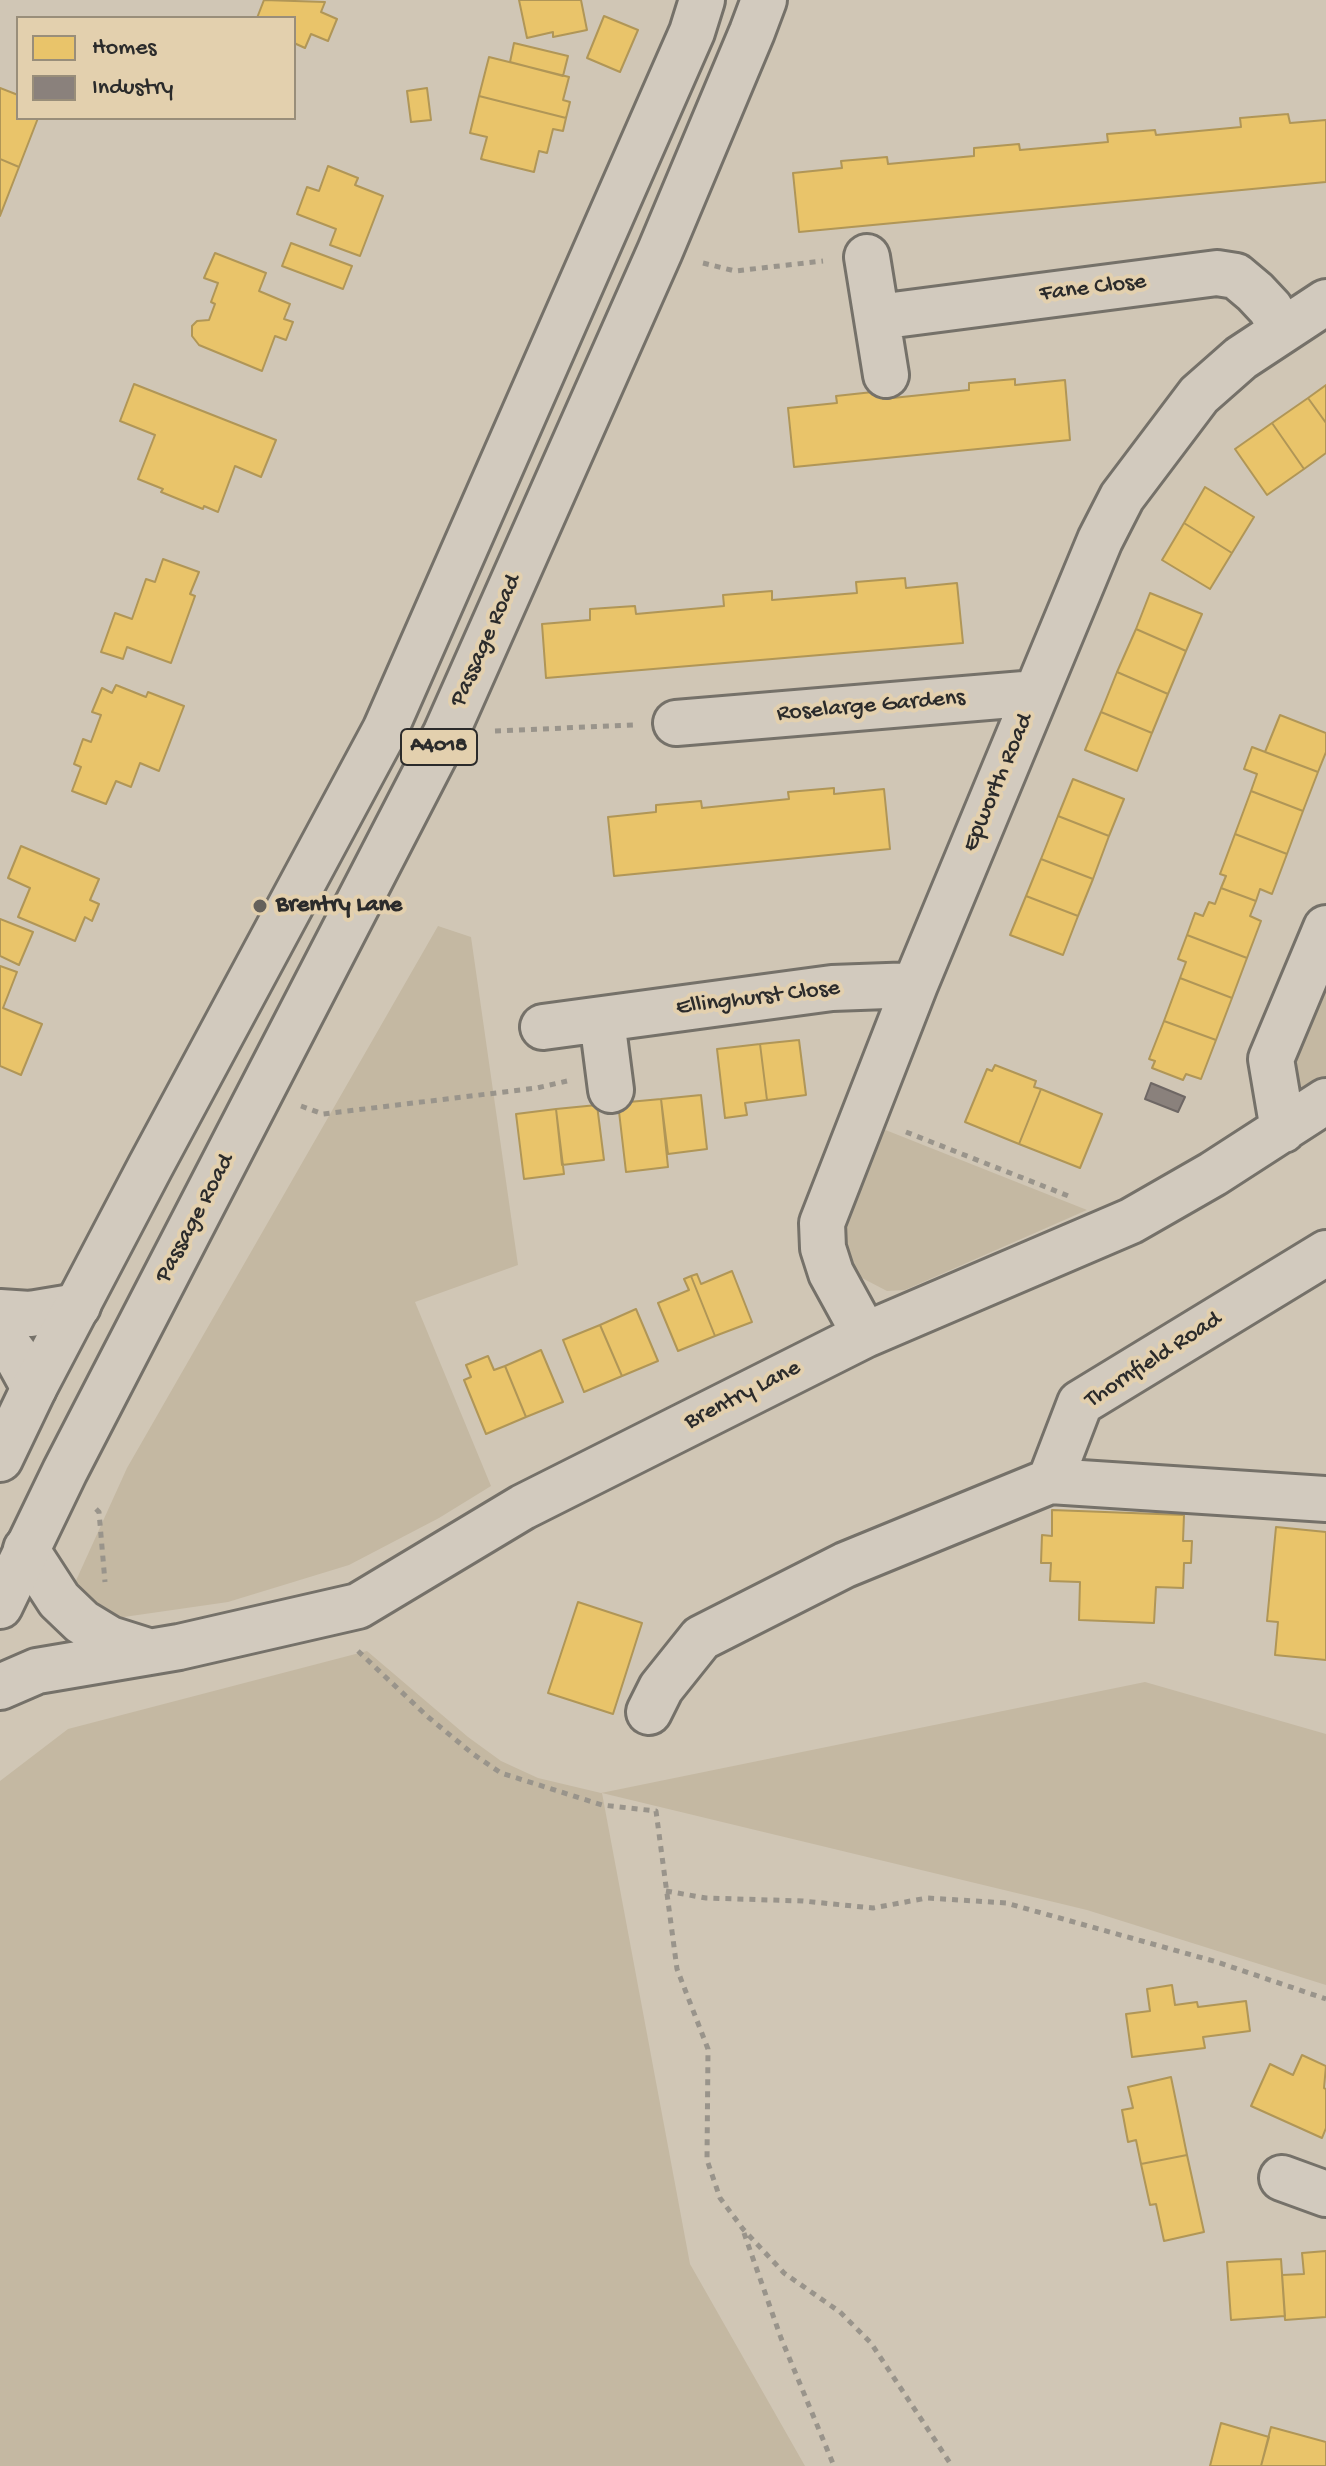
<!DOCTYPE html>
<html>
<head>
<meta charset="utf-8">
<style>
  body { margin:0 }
  #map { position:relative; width:1326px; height:2466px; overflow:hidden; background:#d0c6b5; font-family:"Gochi Hand",sans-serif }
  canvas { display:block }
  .legend { position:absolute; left:16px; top:16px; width:280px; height:104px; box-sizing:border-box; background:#e3d0ae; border:2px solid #998e7a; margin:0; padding:10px 14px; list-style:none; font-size:24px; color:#2b2b2b }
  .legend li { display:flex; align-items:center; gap:16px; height:40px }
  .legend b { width:40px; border:2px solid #998e7a }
</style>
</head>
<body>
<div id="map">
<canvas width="1326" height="2466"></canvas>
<ul class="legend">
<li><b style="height:22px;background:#e9c46a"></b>Homes</li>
<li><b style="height:22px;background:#8a817c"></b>Industry</li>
</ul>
</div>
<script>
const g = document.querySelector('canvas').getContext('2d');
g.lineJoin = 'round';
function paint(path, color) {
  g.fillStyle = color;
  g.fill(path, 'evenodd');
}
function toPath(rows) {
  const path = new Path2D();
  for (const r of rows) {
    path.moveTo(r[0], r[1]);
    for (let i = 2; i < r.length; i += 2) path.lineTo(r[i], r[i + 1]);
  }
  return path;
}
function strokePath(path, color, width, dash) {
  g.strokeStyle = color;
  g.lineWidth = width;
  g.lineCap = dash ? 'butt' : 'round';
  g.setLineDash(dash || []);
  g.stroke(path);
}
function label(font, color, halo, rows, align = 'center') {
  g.font = font + ' "Gochi Hand",sans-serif';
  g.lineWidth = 8;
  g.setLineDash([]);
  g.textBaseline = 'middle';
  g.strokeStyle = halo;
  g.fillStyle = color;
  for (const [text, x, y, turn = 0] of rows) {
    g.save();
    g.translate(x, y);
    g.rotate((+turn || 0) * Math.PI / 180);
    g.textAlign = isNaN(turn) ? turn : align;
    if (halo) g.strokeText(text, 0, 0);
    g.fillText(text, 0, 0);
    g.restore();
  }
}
paint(toPath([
  [438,926,471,937,518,1265,415,1302,491,1486,439,1518,349,1565,228,1602,103,1620,74,1585,127,1468],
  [1326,979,1326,1086,1312,1096,1295,1089,1284,1068],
  [883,1129,1087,1210,905,1290,887,1291,862,1278,846,1259,841,1238,844,1220],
  [367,1651,468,1737,501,1761,538,1778,601,1793,1145,1682,1326,1734,1326,1985,1087,1910,602,1793,690,2264,805,2466,0,2466,0,1781,68,1729]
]), '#c4b8a2');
const homes = toPath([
  [264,0,325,2,321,12,337,19,328,41,311,34,305,48,294,43,294,18,257,18,264,0],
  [519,0,581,0,587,30,553,37,553,32,527,38,519,0],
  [604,16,638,30,620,72,587,58,604,16],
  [514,43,568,56,563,76,510,62,514,43],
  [489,57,569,77,563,100,570,102,566,118,479,96,489,57],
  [0,88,18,95,18,118,38,118,19,167,0,159,0,88],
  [427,88,431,120,411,122,407,91,427,88],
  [479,96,566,118,563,131,553,129,547,153,539,151,534,172,481,159,487,137,470,133,479,96],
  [1288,114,1290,123,1326,120,1326,182,799,232,793,173,842,168,841,161,887,157,888,164,974,156,974,148,1019,144,1020,150,1108,142,1107,134,1155,130,1156,135,1241,127,1240,118,1288,114],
  [0,159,19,167,0,216,0,159],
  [328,166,358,178,355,185,383,196,360,256,330,245,336,229,297,214,307,187,319,191,328,166],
  [291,243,352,266,343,289,282,266,291,243],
  [215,253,266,273,259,291,290,304,284,319,293,322,286,340,275,336,262,371,199,345,192,336,192,326,197,321,209,320,215,304,211,302,218,283,204,278,215,253],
  [1015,379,1015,385,1065,380,1070,440,794,467,788,408,837,403,836,396,882,391,883,399,969,390,969,383,1015,379],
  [134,384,276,440,261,477,235,466,218,512,204,506,203,509,161,492,163,489,138,479,155,435,120,421,134,384],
  [1326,385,1326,423,1308,398,1326,385],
  [1308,398,1326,423,1326,453,1304,469,1272,423,1308,398],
  [1272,423,1304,469,1267,495,1235,449,1272,423],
  [1205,487,1254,517,1232,553,1184,523,1205,487],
  [1184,523,1232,553,1210,589,1162,560,1184,523],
  [163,559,199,572,190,594,195,596,171,663,127,647,123,659,101,652,115,613,132,619,146,579,155,582,163,559],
  [905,578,906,588,957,583,963,643,546,678,542,624,590,620,590,609,635,606,636,614,724,606,723,595,772,591,772,600,857,593,856,582,905,578],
  [1150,593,1202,614,1186,651,1136,629,1150,593],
  [1136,629,1186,651,1168,694,1117,672,1136,629],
  [1117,672,1168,694,1152,733,1101,712,1117,672],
  [116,685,146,697,148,692,184,706,159,771,140,763,131,787,116,781,106,804,72,791,81,767,74,764,83,739,91,742,101,715,92,712,102,688,112,693,116,685],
  [1101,712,1152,733,1137,771,1085,750,1101,712],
  [1280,715,1326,733,1326,752,1318,772,1265,752,1280,715],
  [1252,747,1318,772,1303,811,1251,791,1257,774,1244,769,1252,747],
  [1073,779,1124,799,1109,836,1058,816,1073,779],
  [834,788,834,794,884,789,890,849,614,876,608,817,656,812,656,805,701,801,702,808,789,799,788,792,834,788],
  [1251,791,1303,811,1287,854,1235,834,1251,791],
  [1058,816,1109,836,1093,879,1041,859,1058,816],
  [1235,834,1287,854,1272,894,1260,889,1256,901,1221,888,1226,876,1220,874,1235,834],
  [21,846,99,879,90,900,99,904,92,921,85,917,75,941,18,917,30,888,8,878,21,846],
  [1041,859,1093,879,1078,916,1026,896,1041,859],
  [1221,888,1256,901,1250,916,1261,921,1247,958,1187,935,1195,913,1203,916,1209,902,1215,904,1221,888],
  [1026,896,1078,916,1063,955,1010,935,1026,896],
  [0,919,33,932,19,965,0,956,0,919],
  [1187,935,1247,958,1232,998,1180,978,1186,962,1178,959,1187,935],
  [0,966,17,972,3,1008,42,1024,21,1075,0,1066,0,966],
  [1180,978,1232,998,1216,1040,1164,1021,1180,978],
  [1164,1021,1216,1040,1201,1079,1186,1074,1183,1080,1152,1068,1155,1061,1149,1059,1164,1021],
  [799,1040,806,1095,767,1100,760,1044,799,1040],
  [760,1044,767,1100,745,1103,747,1115,725,1118,717,1049,760,1044],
  [995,1065,1036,1081,1034,1087,1041,1089,1019,1144,965,1122,987,1069,992,1071,995,1065],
  [1041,1089,1102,1114,1080,1168,1019,1144,1041,1089],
  [701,1095,707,1149,668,1154,661,1099,701,1095],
  [661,1099,668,1167,626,1172,618,1103,661,1099],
  [597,1105,604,1160,562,1165,556,1109,597,1105],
  [556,1109,564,1174,524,1179,516,1114,556,1109],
  [732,1271,752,1322,715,1336,691,1276,697,1274,701,1284,732,1271],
  [691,1276,715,1336,678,1351,658,1303,689,1290,684,1279,691,1276],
  [636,1309,658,1361,622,1376,600,1325,636,1309],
  [600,1325,622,1376,584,1392,563,1340,600,1325],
  [541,1350,563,1402,526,1417,505,1366,541,1350],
  [488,1356,494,1370,505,1366,526,1417,486,1434,464,1380,471,1377,466,1365,488,1356],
  [1052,1510,1184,1515,1183,1541,1192,1541,1191,1563,1184,1563,1183,1588,1156,1587,1154,1623,1079,1620,1080,1582,1050,1581,1051,1563,1041,1563,1042,1535,1052,1536,1052,1510],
  [1276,1527,1326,1532,1326,1660,1275,1655,1278,1622,1267,1621,1276,1527],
  [578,1602,642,1623,613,1714,548,1693,578,1602],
  [1172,1985,1175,2005,1197,2002,1198,2007,1246,2001,1250,2031,1203,2037,1205,2048,1132,2057,1126,2014,1150,2011,1147,1989,1172,1985],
  [1302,2055,1326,2066,1324,2088,1326,2089,1326,2128,1322,2138,1251,2106,1270,2064,1293,2075,1302,2055],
  [1171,2077,1187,2155,1141,2164,1136,2140,1128,2142,1122,2110,1133,2108,1128,2087,1171,2077],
  [1187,2155,1204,2232,1164,2241,1156,2204,1150,2205,1141,2164,1187,2155],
  [1326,2251,1326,2317,1285,2320,1282,2275,1304,2274,1302,2253,1326,2251],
  [1281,2259,1285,2316,1231,2320,1227,2262,1281,2259],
  [1221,2423,1269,2437,1261,2466,1210,2466,1221,2423],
  [1271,2427,1326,2442,1326,2466,1261,2466,1271,2427]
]);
paint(homes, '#e9c46a');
strokePath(homes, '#b09657', 2);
const industry = toPath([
  [1151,1083,1185,1097,1178,1112,1145,1099,1151,1083]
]);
paint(industry, '#8a817c');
strokePath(industry, '#6e6764', 2);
const minor = toPath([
  [867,257,886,375],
  [878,317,1217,273,1236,276,1255,292,1270,308,1283,330],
  [676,723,1036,693],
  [602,1020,611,1090],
  [543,1027,832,988,915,985],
  [1283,1130,1271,1059,1326,928],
  [0,1312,30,1314,78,1306],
  [0,1334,17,1357,34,1388],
  [865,1335,831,1273,823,1248,822,1223,915,985,1100,540,1122,497,1199,395,1241,358,1326,302],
  [1050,1481,1080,1403,1326,1253],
  [26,1549,59,1600,82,1622,110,1639,148,1651],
  [0,1687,37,1671,179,1647,358,1606,523,1507,865,1335,1131,1221,1213,1174,1326,1101],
  [649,1712,661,1688,701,1638,845,1565,1050,1481,1326,1499],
  [1282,2178,1326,2194]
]);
const major = toPath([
  [0,1459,34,1388,150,1167,385,730,692,32,702,0],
  [0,1606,65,1471,446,733,660,251,752,32,764,0]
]);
strokePath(minor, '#757169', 50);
strokePath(major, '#757169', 50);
strokePath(toPath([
  [703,263,735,271,823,261],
  [495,731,633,725],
  [301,1106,323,1114,537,1088,567,1081],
  [906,1132,1071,1197],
  [96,1509,99,1512,105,1582],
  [358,1651,428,1717,473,1754,501,1773,602,1805,656,1811,677,1969,708,2049,707,2160,720,2198,743,2229,784,2273,840,2312,871,2343,952,2466],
  [666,1891,706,1898,803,1901,873,1908,927,1898,1006,1903,1217,1962,1326,1999],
  [744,2233,781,2338,834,2466]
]), '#99948b', 5, [6, 6]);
strokePath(minor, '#d2cabe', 44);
strokePath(major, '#d2cabe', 44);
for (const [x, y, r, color] of [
  [260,906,8,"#65615b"]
]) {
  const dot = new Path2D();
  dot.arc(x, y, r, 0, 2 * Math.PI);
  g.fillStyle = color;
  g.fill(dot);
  strokePath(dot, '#e3d0ae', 3);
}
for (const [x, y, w] of [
  [439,747,76]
]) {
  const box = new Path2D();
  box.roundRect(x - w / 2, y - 18, w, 36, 6);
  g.fillStyle = '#e3d0ae';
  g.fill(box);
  strokePath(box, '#2b2b2b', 2);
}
label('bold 22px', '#2b2b2b', null, [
  ["A4018",439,747]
]);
label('24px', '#2b2b2b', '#e3d0ae', [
  ["Fane Close",1093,289,-7],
  ["Passage Road",487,641,-66],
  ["Roselarge Gardens",871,707,-5],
  ["Epworth Road",999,783,-67],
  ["Ellinghurst Close",758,999,-7],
  ["Passage Road",196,1219,-62],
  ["Thornfield Road",1154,1361,-33],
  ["Brentry Lane",743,1396,-27]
]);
label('bold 24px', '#2b2b2b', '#e3d0ae', [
  ["Brentry Lane",276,906]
], 'left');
</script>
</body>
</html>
